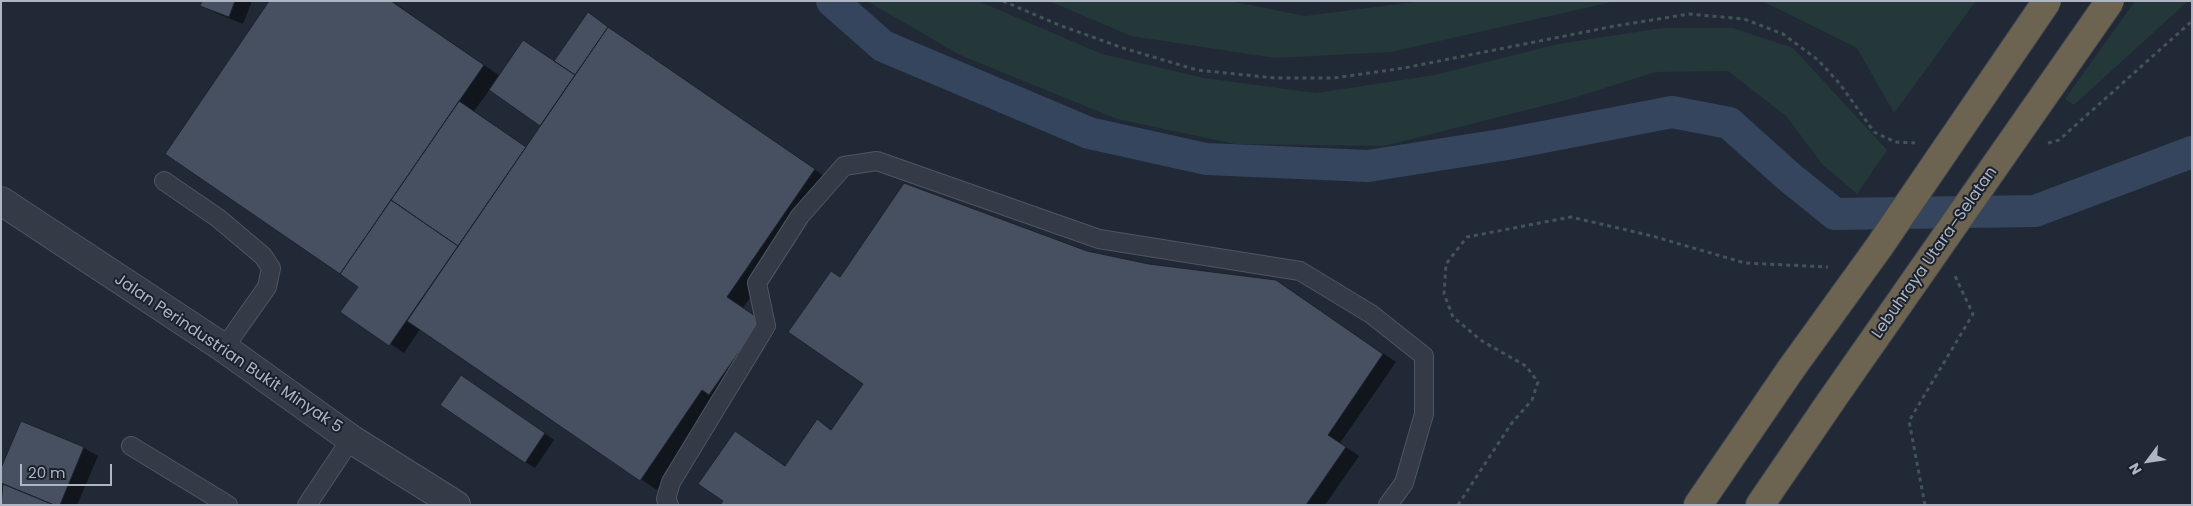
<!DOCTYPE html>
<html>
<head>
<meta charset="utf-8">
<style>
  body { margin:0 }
  #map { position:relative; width:2193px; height:506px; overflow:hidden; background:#212936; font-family:Poppins,sans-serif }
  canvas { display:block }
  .frame { position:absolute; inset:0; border:2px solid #aeb6c4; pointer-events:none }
  .north { position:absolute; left:2123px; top:436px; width:50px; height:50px; -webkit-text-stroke:4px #1a212c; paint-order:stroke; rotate:239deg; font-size:14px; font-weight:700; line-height:20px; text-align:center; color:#aeb6c4 }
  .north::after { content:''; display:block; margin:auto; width:18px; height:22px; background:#aeb6c4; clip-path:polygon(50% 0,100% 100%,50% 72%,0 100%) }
  .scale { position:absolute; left:20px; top:464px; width:92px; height:22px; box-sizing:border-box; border:2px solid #aeb6c4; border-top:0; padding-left:6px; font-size:15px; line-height:18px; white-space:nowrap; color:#aeb6c4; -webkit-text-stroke:4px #1a212c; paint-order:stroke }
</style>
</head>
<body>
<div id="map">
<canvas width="2193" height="506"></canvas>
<div class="frame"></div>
<div class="north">N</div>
<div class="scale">20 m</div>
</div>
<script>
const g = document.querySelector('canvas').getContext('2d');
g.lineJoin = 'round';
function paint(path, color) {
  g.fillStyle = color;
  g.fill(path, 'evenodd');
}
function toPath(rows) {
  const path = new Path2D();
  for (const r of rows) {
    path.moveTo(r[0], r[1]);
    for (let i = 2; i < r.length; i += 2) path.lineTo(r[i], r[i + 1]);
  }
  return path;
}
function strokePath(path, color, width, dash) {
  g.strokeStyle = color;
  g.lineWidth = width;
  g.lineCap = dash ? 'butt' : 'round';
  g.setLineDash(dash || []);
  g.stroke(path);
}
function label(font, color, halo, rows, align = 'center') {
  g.font = font + ' Poppins,sans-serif';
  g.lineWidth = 4;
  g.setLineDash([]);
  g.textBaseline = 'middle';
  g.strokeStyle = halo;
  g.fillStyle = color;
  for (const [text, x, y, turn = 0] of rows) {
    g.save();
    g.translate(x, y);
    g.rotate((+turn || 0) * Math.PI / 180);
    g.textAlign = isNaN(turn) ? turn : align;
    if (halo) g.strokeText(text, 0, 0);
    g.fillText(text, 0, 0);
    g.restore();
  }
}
paint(toPath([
  [867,1,978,1,1102,54,1204,78,1316,93,1435,75,1558,44,1662,28,1733,28,1793,48,1887,150,1857,194,1822,164,1786,116,1728,71,1656,72,1570,99,1384,146,1235,144,1117,119,960,55],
  [1049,1,1230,1,1305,16,1422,1,1616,1,1391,52,1275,58,1131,36],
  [1762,1,1976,1,1894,113,1857,48],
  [2135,1,2188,1,2074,105,2065,99]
]), '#243739');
paint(toPath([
  [203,1,252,1,243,24,216,13,202,5],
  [270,1,392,1,500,76,555,62,598,20,830,180,743,308,776,330,726,404,719,399,657,490,420,329,404,353,342,312,359,286,166,153],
  [490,89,542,125,527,148,474,111],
  [1086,252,1149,266,1276,281,1396,362,1340,443,1359,456,1325,505,722,505,724,501,735,432,786,466,817,421,833,430,865,383,841,278],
  [471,382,554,440,535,468,525,462],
  [21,422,84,448,98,456,77,505,1,505,1,491]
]), '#0007');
strokePath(toPath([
  [832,1,883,46,1089,133,1206,159,1368,166,1507,144,1672,112,1729,123,1788,176,1835,214,2035,211,2192,152]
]), '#35455d', 32);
const building = toPath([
  [202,1,235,1,229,17,200,6,202,1],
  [269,1,391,1,484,65,340,274,165,154,269,1],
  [588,12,608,27,575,75,554,61,588,12],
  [608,27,815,169,727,297,761,320,709,395,702,390,640,481,407,321,608,27],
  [523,40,575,75,540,126,489,90,523,40],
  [459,101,526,147,458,246,391,200,459,101],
  [904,183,1087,251,1149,264,1276,280,1383,354,1328,435,1346,447,1306,505,720,505,723,501,698,484,735,431,785,466,817,419,831,430,863,384,788,332,831,271,840,277,904,183],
  [391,200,458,246,389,346,340,312,358,287,340,274,391,200],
  [461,375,545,433,525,463,440,405,461,375],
  [21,421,84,447,60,505,54,505,1,483,1,468,21,421],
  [3,484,54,505,1,505,3,484]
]);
paint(building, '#475060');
strokePath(building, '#1c232e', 1);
const lane = toPath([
  [164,181,218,218,263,256,271,268,267,287,224,348],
  [131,446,228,505],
  [307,505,351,439],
  [669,505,666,499,671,482,766,326,757,283,800,216,844,166,877,161,1099,239,1300,271,1371,314,1424,356,1424,414,1404,483,1388,505]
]);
const street = toPath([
  [1,201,224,348,351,439,456,505]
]);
const highway = toPath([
  [1698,505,1791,369],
  [1760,505,1831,401]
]);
strokePath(lane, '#4f5662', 20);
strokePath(street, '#4f5662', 30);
strokePath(highway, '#3f4652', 30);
strokePath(toPath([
  [1003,1,1059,25,1123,48,1197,70,1275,78,1334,78,1404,68,1615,26,1689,14,1744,19,1783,34,1818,60,1840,84,1874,132,1895,142,1915,143],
  [2048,143,2059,140,2192,21],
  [1458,505,1511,424,1532,400,1538,382,1526,366,1482,341,1453,317,1444,294,1446,264,1467,237,1571,217,1652,236,1745,263,1828,267],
  [1925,505,1909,421,1973,314,1955,276]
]), '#425457', 3, [4, 4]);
strokePath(lane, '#343b47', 18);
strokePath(street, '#343b47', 28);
strokePath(highway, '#6d6351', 28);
const highwayBridge = toPath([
  [1791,369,1879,247,2047,1],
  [1831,401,2110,1]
]);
strokePath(highwayBridge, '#3f4652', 30, []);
strokePath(highwayBridge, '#6d6351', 28);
label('16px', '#aeb6c4', '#1a212c', [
  ["Lebuhraya Utara–Selatan",1935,253,-55],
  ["Jalan Perindustrian Bukit Minyak 5",228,354,34]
]);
</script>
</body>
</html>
